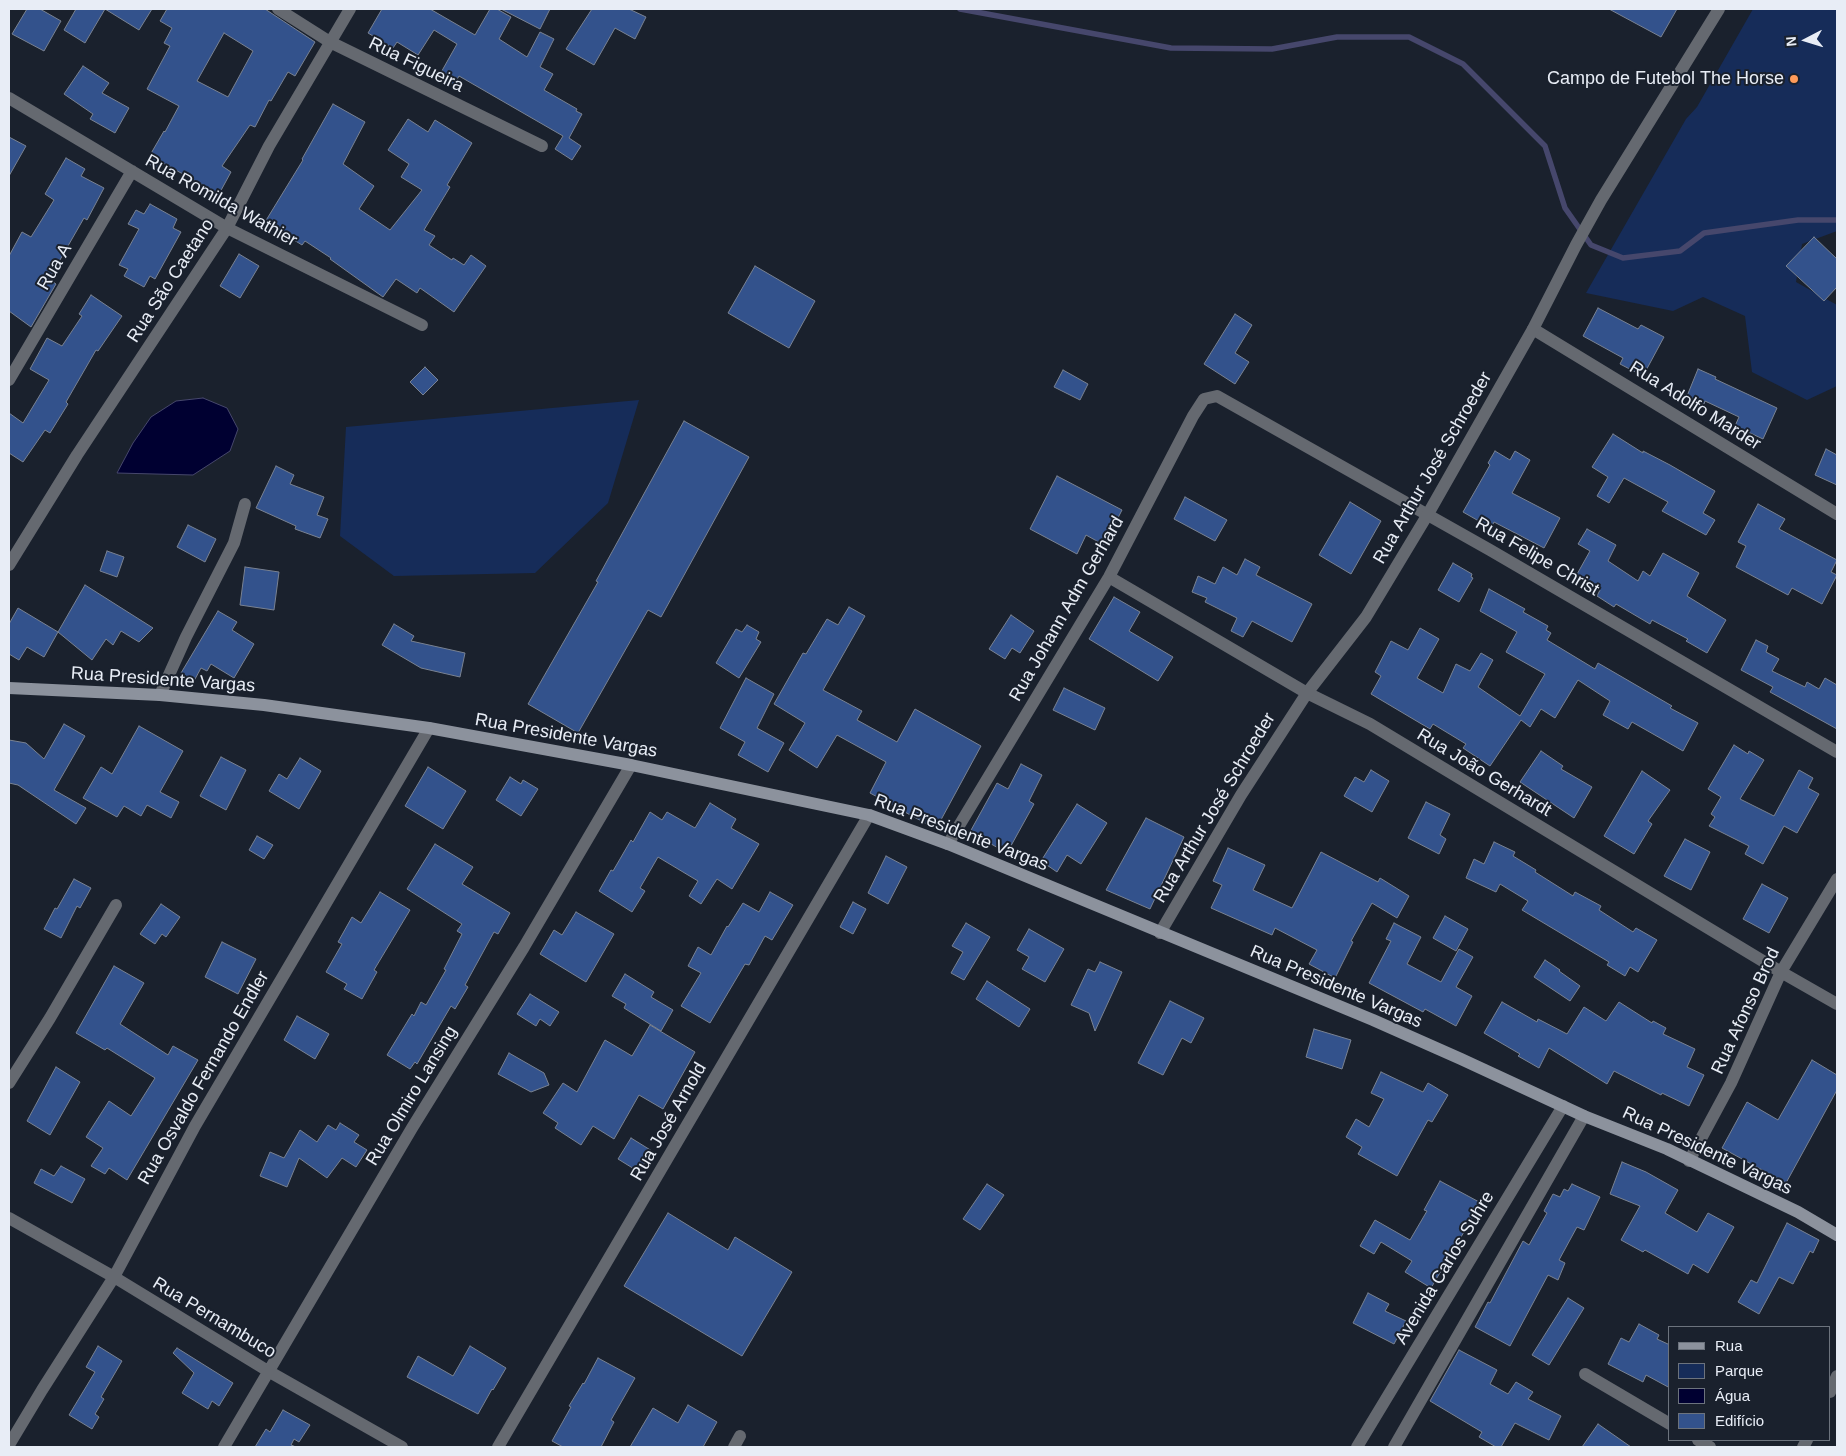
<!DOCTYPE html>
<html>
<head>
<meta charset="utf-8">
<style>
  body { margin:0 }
  #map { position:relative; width:1846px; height:1456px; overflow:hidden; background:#1a212d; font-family:Helvetica,sans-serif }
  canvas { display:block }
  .frame { position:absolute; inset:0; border:10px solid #e8edf6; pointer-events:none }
  .legend { position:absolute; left:1668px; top:1326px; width:162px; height:115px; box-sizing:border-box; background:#1a212d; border:1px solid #6c737d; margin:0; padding:6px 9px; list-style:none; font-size:15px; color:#e8edf6 }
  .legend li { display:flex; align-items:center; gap:10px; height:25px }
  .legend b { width:25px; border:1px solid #6c737d }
  .north { position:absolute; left:1781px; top:15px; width:50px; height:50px; -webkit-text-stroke:4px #1a212d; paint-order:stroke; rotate:265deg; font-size:14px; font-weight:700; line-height:20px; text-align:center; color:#e8edf6 }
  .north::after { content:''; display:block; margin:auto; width:18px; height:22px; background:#e8edf6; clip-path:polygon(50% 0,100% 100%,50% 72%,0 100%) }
</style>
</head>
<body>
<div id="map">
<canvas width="1846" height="1456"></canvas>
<div class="frame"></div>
<ul class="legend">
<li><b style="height:6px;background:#8c929d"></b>Rua</li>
<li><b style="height:14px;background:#162c59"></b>Parque</li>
<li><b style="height:14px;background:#000031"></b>Água</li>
<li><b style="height:14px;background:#33528c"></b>Edifício</li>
</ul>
<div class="north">N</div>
</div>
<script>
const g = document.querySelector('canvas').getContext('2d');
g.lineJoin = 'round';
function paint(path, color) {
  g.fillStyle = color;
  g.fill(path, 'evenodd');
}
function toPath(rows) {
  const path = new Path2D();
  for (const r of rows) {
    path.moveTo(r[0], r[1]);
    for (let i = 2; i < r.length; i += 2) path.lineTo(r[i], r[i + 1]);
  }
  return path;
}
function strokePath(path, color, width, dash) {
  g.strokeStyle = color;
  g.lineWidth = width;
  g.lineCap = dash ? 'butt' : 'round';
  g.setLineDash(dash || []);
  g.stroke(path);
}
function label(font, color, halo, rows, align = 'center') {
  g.font = font + ' Helvetica,sans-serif';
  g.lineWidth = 4;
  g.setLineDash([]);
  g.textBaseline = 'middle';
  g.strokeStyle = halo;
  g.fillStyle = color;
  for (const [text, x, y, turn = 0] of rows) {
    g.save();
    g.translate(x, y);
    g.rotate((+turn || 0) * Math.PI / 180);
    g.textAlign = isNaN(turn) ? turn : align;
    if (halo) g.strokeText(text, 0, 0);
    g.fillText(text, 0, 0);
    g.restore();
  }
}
paint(toPath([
  [1753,9,1837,9,1837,231,1802,244,1796,282,1837,305,1837,386,1807,400,1752,372,1745,316,1703,297,1673,311,1586,293,1686,119,1697,107],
  [639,400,608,503,535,573,394,576,340,536,346,427]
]), '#162c59');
const water = toPath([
  [203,398,227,408,238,429,230,451,193,475,117,473,133,443,151,417,176,401,203,398]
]);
paint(water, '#000031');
strokePath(water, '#46476c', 1);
strokePath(toPath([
  [960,9,1171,48,1272,49,1337,37,1409,37,1463,64,1545,146,1565,208,1591,245,1623,258,1680,251,1704,233,1798,220,1837,220]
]), '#46476c', 5.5);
const building = toPath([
  [27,9,40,9,61,21,44,51,12,34,27,9],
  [76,9,152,9,139,30,105,9,85,43,64,30,76,9],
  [167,9,265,9,315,42,295,76,288,72,271,101,269,100,255,127,250,125,222,166,231,172,219,194,163,163,159,170,146,162,164,131,165,132,179,106,147,89,170,46,164,43,172,28,160,21,167,9],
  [224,33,253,51,228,97,197,81,224,33],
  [382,9,430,9,475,35,490,9,497,9,511,17,499,39,527,57,540,32,554,39,540,67,553,74,544,90,577,109,576,111,582,114,569,138,581,146,572,160,555,149,563,136,459,76,454,85,439,76,457,44,434,30,418,55,397,42,393,48,368,33,382,9],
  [501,9,550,9,540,29,501,9],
  [592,9,629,9,646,17,635,39,615,28,594,65,566,49,592,9],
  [1609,9,1677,9,1661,37,1609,9],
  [83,66,109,83,102,93,129,108,115,133,90,119,93,114,64,94,83,66],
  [333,104,365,122,343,164,374,186,359,209,390,230,422,190,401,177,409,164,388,150,408,119,428,132,435,120,472,143,447,185,450,187,424,230,435,236,429,245,452,260,453,258,464,265,471,255,486,266,454,312,420,288,417,293,396,279,383,297,330,259,331,258,305,241,302,245,265,222,303,160,302,159,333,104],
  [9,137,26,146,9,176,9,137],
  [66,158,85,169,81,176,104,188,87,220,84,218,49,279,56,284,31,327,9,311,9,256,22,232,31,237,54,200,45,194,66,158],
  [150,204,177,219,173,228,181,232,155,279,150,276,144,287,124,276,128,269,119,265,139,229,128,224,136,210,144,214,150,204],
  [1814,237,1837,259,1837,287,1824,301,1786,266,1814,237],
  [239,254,259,266,240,298,220,286,239,254],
  [755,266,815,301,789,348,728,313,755,266],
  [91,295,122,316,98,351,96,350,66,402,68,404,50,433,45,430,23,462,9,453,9,413,23,423,49,380,30,369,47,338,62,346,82,316,79,314,91,295],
  [1598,308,1638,329,1641,325,1664,337,1643,376,1620,364,1623,358,1583,336,1598,308],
  [1235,314,1252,325,1235,353,1249,362,1235,384,1204,364,1235,314],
  [425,367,438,380,423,395,410,382,425,367],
  [1698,369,1716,377,1715,379,1777,408,1763,439,1735,426,1739,417,1705,401,1704,404,1687,396,1698,369],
  [1063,370,1088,384,1080,400,1054,387,1063,370],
  [684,421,749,457,661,617,648,610,578,733,528,704,598,582,596,581,684,421],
  [1613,434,1643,453,1643,451,1670,465,1715,491,1703,513,1715,520,1706,535,1662,511,1668,502,1624,478,1609,503,1597,496,1608,477,1592,467,1613,434],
  [1826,449,1837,455,1837,485,1815,475,1826,449],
  [1495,451,1510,460,1515,451,1530,460,1512,493,1560,518,1544,548,1494,522,1491,528,1463,512,1490,465,1488,463,1495,451],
  [276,466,294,475,290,484,324,497,317,515,328,519,320,538,295,529,296,526,256,508,276,466],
  [1057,476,1122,510,1104,545,1086,535,1077,554,1030,529,1057,476],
  [1185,497,1227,520,1215,541,1174,519,1185,497],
  [1350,502,1381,521,1351,574,1319,555,1350,502],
  [1758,504,1785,519,1779,529,1837,560,1831,572,1837,575,1822,604,1792,588,1788,595,1736,567,1746,546,1738,542,1758,504],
  [188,525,216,539,205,562,177,547,188,525],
  [1587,529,1616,545,1608,561,1638,581,1643,571,1650,576,1663,553,1699,573,1687,596,1726,620,1707,653,1686,641,1688,639,1652,620,1650,624,1616,604,1614,607,1597,596,1600,590,1576,576,1590,551,1578,544,1587,529],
  [107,551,124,557,117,577,100,571,107,551],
  [1245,559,1260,567,1256,575,1312,604,1292,642,1252,621,1243,637,1231,631,1237,618,1205,602,1207,598,1192,592,1198,576,1215,584,1223,567,1237,575,1245,559],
  [1453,563,1472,574,1471,577,1473,578,1459,602,1438,590,1453,563],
  [245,567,279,572,274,610,240,605,245,567],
  [85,585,153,628,139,642,121,631,113,645,106,639,92,660,58,632,44,657,27,647,19,660,9,654,9,624,18,608,58,632,85,585],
  [1489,589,1525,609,1523,612,1548,626,1546,630,1551,633,1547,640,1595,669,1598,663,1672,706,1670,708,1698,723,1683,751,1632,722,1628,729,1603,715,1610,701,1578,680,1555,718,1541,709,1530,727,1521,720,1490,766,1463,748,1466,744,1433,724,1430,729,1371,694,1381,676,1375,672,1391,641,1408,650,1420,628,1439,639,1417,678,1443,693,1456,664,1470,671,1481,653,1493,660,1478,687,1520,716,1545,674,1506,652,1517,632,1480,611,1489,589],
  [1114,597,1140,612,1129,631,1173,657,1158,681,1089,639,1114,597],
  [849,607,865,616,823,690,862,711,857,720,897,742,915,709,981,746,936,829,870,793,886,762,837,735,817,768,789,750,805,723,774,704,803,653,806,654,827,619,838,625,849,607],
  [218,611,237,622,232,630,254,644,234,678,211,664,207,671,201,668,194,681,181,673,218,611],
  [1011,615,1034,631,1020,653,1012,648,1005,659,989,649,1011,615],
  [394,624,414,636,411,641,465,653,460,677,421,668,382,645,394,624],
  [747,625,759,632,756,639,761,642,739,678,716,663,736,629,742,632,747,625],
  [1756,640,1768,646,1766,652,1779,659,1772,671,1805,687,1807,682,1819,689,1825,678,1837,685,1837,729,1770,692,1773,687,1741,670,1756,640],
  [746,678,774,694,757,728,784,743,768,772,738,755,745,742,720,728,746,678],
  [1064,688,1105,708,1095,730,1053,710,1064,688],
  [64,724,85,736,54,790,86,808,76,824,18,785,9,783,9,740,26,743,44,759,64,724],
  [139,726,183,751,160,792,179,802,171,818,147,805,141,816,124,806,117,817,83,798,101,767,112,774,139,726],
  [1734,745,1748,754,1749,751,1764,760,1740,799,1774,816,1799,770,1813,778,1808,788,1819,794,1797,833,1784,826,1763,864,1745,854,1749,846,1709,826,1715,817,1711,814,1721,797,1708,789,1734,745],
  [1541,751,1563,766,1561,769,1592,787,1574,818,1520,782,1541,751],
  [221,757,246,770,226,810,200,796,221,757],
  [300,758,321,771,299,809,269,791,279,774,287,779,300,758],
  [1021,764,1042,775,1029,801,1034,804,1007,853,970,832,997,783,1008,789,1021,764],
  [428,767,466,791,443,829,405,806,428,767],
  [1371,770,1389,781,1372,812,1344,796,1355,777,1364,782,1371,770],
  [1642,771,1670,790,1648,821,1652,824,1634,854,1604,836,1642,771],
  [510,777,521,784,523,780,538,789,521,816,496,800,510,777],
  [1426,802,1450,814,1440,835,1446,839,1439,854,1408,838,1426,802],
  [710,803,736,819,731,828,759,844,732,889,717,879,701,904,689,896,698,881,658,857,640,888,645,891,632,912,599,891,611,870,613,871,631,840,633,842,650,812,662,820,667,812,695,828,710,803],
  [1077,804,1107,823,1081,864,1067,855,1057,872,1041,861,1077,804],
  [1146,818,1184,837,1150,909,1106,890,1146,818],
  [257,836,273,845,264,859,249,850,257,836],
  [1685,839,1710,852,1691,890,1664,876,1685,839],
  [1494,842,1515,852,1513,856,1536,870,1535,872,1573,896,1575,892,1601,906,1599,910,1633,932,1636,928,1657,940,1638,972,1630,967,1625,976,1607,965,1609,962,1522,910,1528,901,1500,884,1496,892,1466,878,1474,859,1484,864,1494,842],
  [435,844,473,867,462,884,510,913,498,934,494,932,465,985,468,987,455,1009,451,1006,417,1064,415,1062,410,1069,387,1055,412,1014,414,1016,421,1002,426,1005,446,970,444,969,462,934,457,931,462,924,407,889,435,844],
  [1228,848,1265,865,1253,890,1292,908,1321,852,1378,882,1380,878,1409,896,1397,918,1372,903,1351,941,1353,942,1335,978,1309,964,1317,950,1275,928,1272,935,1211,908,1222,885,1213,881,1228,848],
  [886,856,907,867,888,904,868,893,886,856],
  [74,879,91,888,80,908,77,906,61,938,44,929,55,908,57,909,74,879],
  [1762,884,1788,898,1769,933,1743,919,1762,884],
  [380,892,410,910,374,970,377,972,362,999,344,989,347,984,326,972,342,944,338,942,352,917,361,923,380,892],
  [770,892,793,905,772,940,765,936,749,965,745,964,710,1023,681,1006,701,973,688,966,698,947,711,955,727,926,728,927,743,903,759,912,770,892],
  [853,902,866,909,853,934,840,927,853,902],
  [161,904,180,917,166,937,162,934,155,944,140,934,161,904],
  [576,912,614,934,586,982,540,954,554,930,562,935,576,912],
  [1445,916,1468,929,1456,951,1433,938,1445,916],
  [966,923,990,937,964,980,951,973,963,952,952,946,966,923],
  [1394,923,1421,937,1407,964,1441,982,1459,949,1473,957,1456,987,1472,996,1456,1026,1425,1009,1423,1012,1369,983,1391,941,1386,939,1394,923],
  [1029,929,1064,949,1045,982,1022,969,1029,957,1017,950,1029,929],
  [222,942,256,959,238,994,205,977,222,942],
  [1545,960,1560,970,1559,971,1580,986,1570,1001,1534,977,1545,960],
  [1100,962,1122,972,1095,1031,1089,1013,1071,1005,1088,969,1095,972,1100,962],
  [114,966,144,983,120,1024,168,1055,173,1046,198,1060,127,1180,109,1168,105,1174,91,1166,103,1148,86,1137,109,1101,131,1116,155,1078,107,1048,105,1050,76,1033,114,966],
  [625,974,654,992,651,997,673,1010,661,1031,624,1008,626,1004,612,996,625,974],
  [987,981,1030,1009,1019,1027,976,999,987,981],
  [530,994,559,1012,550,1026,540,1019,536,1026,517,1014,530,994],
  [1170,1001,1204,1018,1191,1043,1182,1038,1163,1075,1138,1063,1170,1001],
  [1502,1002,1537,1022,1538,1019,1567,1034,1584,1007,1606,1021,1619,1002,1652,1023,1653,1021,1666,1028,1663,1034,1695,1049,1687,1067,1704,1075,1689,1106,1662,1093,1661,1095,1614,1071,1607,1084,1549,1048,1539,1068,1518,1056,1520,1054,1484,1033,1502,1002],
  [297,1016,329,1034,315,1059,284,1040,297,1016],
  [650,1025,695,1052,663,1109,639,1095,614,1139,593,1126,581,1145,555,1128,558,1123,543,1113,563,1083,577,1092,605,1040,632,1056,650,1025],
  [1314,1029,1351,1040,1342,1069,1306,1057,1314,1029],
  [509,1053,544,1073,549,1085,531,1092,498,1074,509,1053],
  [1812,1060,1837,1075,1837,1090,1786,1183,1722,1148,1747,1102,1778,1120,1812,1060],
  [56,1067,80,1082,50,1135,27,1121,56,1067],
  [1381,1072,1423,1092,1428,1083,1448,1095,1432,1122,1428,1120,1397,1176,1358,1154,1362,1147,1346,1137,1356,1119,1369,1127,1384,1099,1371,1093,1381,1072],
  [340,1123,359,1135,354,1142,367,1150,356,1167,342,1158,327,1178,299,1158,287,1187,260,1176,270,1152,284,1158,300,1130,317,1142,328,1125,336,1130,340,1123],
  [631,1138,652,1151,639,1172,618,1159,631,1138],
  [1622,1162,1646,1172,1678,1190,1665,1213,1697,1232,1708,1213,1734,1227,1708,1273,1693,1264,1688,1274,1645,1250,1643,1252,1621,1240,1640,1206,1610,1194,1622,1162],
  [61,1166,85,1179,72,1203,34,1183,41,1169,54,1176,61,1166],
  [1440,1181,1481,1203,1431,1288,1405,1272,1412,1261,1381,1242,1374,1254,1360,1246,1375,1220,1410,1240,1427,1211,1424,1210,1440,1181],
  [987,1184,1004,1195,980,1230,963,1219,987,1184],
  [1572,1184,1600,1197,1584,1230,1577,1227,1559,1260,1565,1263,1558,1280,1548,1275,1510,1346,1475,1327,1488,1302,1490,1303,1523,1241,1529,1245,1547,1213,1544,1211,1553,1194,1560,1197,1564,1189,1568,1191,1572,1184],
  [668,1213,728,1250,735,1237,792,1272,742,1356,624,1286,668,1213],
  [1787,1223,1819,1240,1813,1253,1810,1251,1793,1284,1779,1277,1759,1314,1738,1302,1751,1280,1757,1283,1787,1223],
  [1368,1293,1389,1304,1385,1311,1406,1321,1394,1344,1353,1323,1368,1293],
  [1568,1298,1584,1308,1549,1365,1532,1355,1568,1298],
  [1639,1324,1659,1335,1657,1339,1670,1345,1670,1388,1646,1375,1643,1382,1608,1364,1621,1338,1629,1342,1639,1324],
  [98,1346,122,1361,101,1397,104,1399,95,1414,99,1417,92,1429,69,1415,95,1372,86,1367,98,1346],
  [470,1346,506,1368,493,1390,492,1389,478,1414,407,1377,418,1356,453,1376,470,1346],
  [177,1348,233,1383,219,1406,212,1401,208,1409,182,1393,194,1373,173,1353,177,1348],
  [1459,1350,1497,1370,1490,1384,1508,1394,1516,1382,1533,1392,1528,1399,1561,1416,1549,1440,1515,1423,1501,1447,1496,1447,1479,1437,1482,1432,1430,1401,1459,1350],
  [598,1358,635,1378,611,1420,614,1422,601,1447,563,1447,552,1441,571,1407,569,1406,583,1383,584,1384,598,1358],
  [688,1405,717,1422,703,1447,630,1447,653,1408,678,1423,688,1405],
  [283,1410,310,1425,299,1442,294,1439,291,1445,296,1447,255,1447,266,1429,270,1432,283,1410],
  [1598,1424,1631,1447,1582,1447,1598,1424]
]);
paint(building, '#33528c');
strokePath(building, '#798292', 1);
strokePath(toPath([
  [278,9,330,42,542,146],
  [9,98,227,228,422,325],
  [1533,329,1837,514],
  [9,380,132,171],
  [9,565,77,455,227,228,269,146,350,9],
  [1109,577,1307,693,1370,724,1781,972,1837,1004],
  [160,695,186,637,234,543,245,504],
  [948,844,1109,577,1193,416,1204,399,1217,396,1490,550,1837,752],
  [9,1083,50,1018,116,905],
  [1689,1161,1731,1083,1781,972,1837,879],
  [9,1218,114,1277,268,1371,402,1447],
  [1585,1374,1670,1424],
  [1830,1392,1837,1376],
  [1698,1440,1710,1447],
  [9,1445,42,1390,114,1277,195,1126,429,728],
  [224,1447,412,1128,524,947,631,765],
  [734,1447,740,1436],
  [1803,1447,1807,1440]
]), '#656970', 12);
strokePath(toPath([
  [1160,933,1241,795,1307,693,1366,617,1428,514,1533,329,1576,245,1601,200,1719,9],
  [498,1447,869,815],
  [1357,1447,1563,1106],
  [1394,1447,1584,1116]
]), '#656970', 12);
strokePath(toPath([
  [9,688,160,695,264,705,429,728,631,765,869,815,948,844,1373,1020,1461,1059,1584,1116,1667,1149,1798,1212,1837,1235]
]), '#8c929d', 12);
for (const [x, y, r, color] of [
  [1794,79,5,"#ff9b5a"]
]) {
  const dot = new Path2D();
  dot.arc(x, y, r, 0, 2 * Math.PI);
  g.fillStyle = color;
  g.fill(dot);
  strokePath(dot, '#1a212d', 2);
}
label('18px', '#e8edf6', '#1a212d', [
  ["Rua Figueira",416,65,26],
  ["Rua Romilda Wathier",221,201,29],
  ["Rua A",55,267,-60],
  ["Rua São Caetano",171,281,-57],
  ["Rua Adolfo Marder",1695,406,32],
  ["Rua Arthur José Schroeder",1433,468,-60],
  ["Rua Felipe Christ",1537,557,30],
  ["Rua Johann Adm Gerhard",1067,609,-60],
  ["Rua Presidente Vargas",163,680,4],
  ["Rua Presidente Vargas",566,736,10],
  ["Rua João Gerhardt",1484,773,31],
  ["Rua Arthur José Schroeder",1215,808,-59],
  ["Rua Presidente Vargas",961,833,21],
  ["Rua Presidente Vargas",1336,987,23],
  ["Rua Afonso Brod",1746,1011,-65],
  ["Rua Osvaldo Fernando Endler",204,1078,-60],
  ["Rua Olmiro Lansing",412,1096,-59],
  ["Rua José Arnold",669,1122,-60],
  ["Rua Presidente Vargas",1707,1151,25],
  ["Avenida Carlos Suhre",1445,1268,-59],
  ["Rua Pernambuco",214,1318,31]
]);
label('18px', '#e8edf6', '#1a212d', [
  ["Campo de Futebol The Horse",1784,79]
], 'right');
</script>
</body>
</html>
